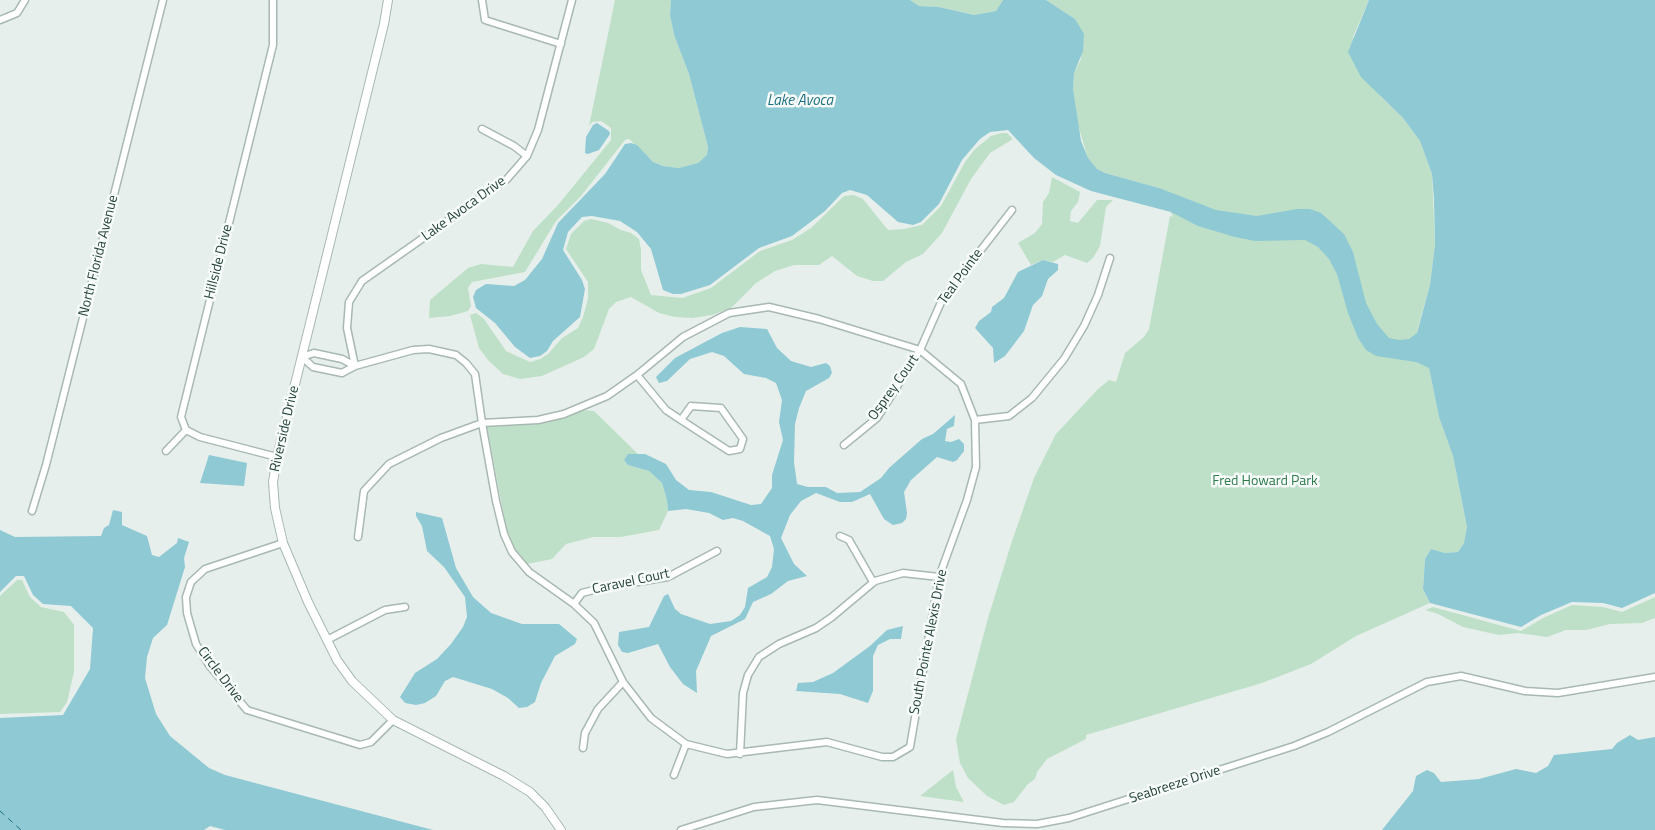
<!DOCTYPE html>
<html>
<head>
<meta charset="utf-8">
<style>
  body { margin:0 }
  canvas { display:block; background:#e6efeb }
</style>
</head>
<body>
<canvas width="1655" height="830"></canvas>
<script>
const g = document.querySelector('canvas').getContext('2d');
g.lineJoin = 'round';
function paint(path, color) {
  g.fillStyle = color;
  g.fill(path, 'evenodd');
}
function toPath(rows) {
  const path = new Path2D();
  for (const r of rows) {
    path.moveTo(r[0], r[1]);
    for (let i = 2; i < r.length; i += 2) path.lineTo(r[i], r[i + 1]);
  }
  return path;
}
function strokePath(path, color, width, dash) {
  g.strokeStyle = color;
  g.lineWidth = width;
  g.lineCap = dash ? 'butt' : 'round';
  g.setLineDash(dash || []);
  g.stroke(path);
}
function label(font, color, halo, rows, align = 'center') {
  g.font = font + ' "Titillium Web",sans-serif';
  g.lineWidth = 5;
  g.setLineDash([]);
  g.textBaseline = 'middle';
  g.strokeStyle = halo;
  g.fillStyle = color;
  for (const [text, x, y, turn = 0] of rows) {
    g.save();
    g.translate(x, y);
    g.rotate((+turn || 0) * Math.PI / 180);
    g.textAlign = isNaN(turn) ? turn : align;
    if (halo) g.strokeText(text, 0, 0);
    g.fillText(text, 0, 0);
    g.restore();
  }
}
paint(toPath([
  [615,0,671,0,670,15,674,35,689,74,708,147,707,155,698,163,679,168,663,166,653,162,629,139,625,140,581,196,556,221,525,272,472,282,468,288,471,306,468,311,450,316,429,318,430,300,468,268,481,264,513,267,533,231,558,205,611,140,611,128,601,121,592,122,589,126],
  [910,0,1003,0,996,11,974,15,939,7,919,6],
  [1046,0,1369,0,1353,37,1380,96,1403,118,1420,141,1432,174,1435,245,1430,285,1417,331,1429,368,1439,417,1453,456,1467,527,1464,543,1458,552,1445,553,1431,549,1425,559,1423,589,1430,603,1356,636,1311,664,1262,683,1086,735,1086,739,1047,759,1037,772,1035,779,1028,784,1014,802,1004,805,987,796,968,778,960,763,956,739,988,618,1011,544,1034,478,1056,434,1098,389,1109,380,1116,382,1125,353,1144,337,1149,329,1170,216,1173,217,1159,188,1105,173,1097,169,1088,159,1077,121,1073,89,1074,73,1081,59,1075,19],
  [1002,133,1007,133,1013,139,990,153,971,179,942,233,923,254,906,262,883,281,873,281,857,276,832,256,819,265,794,265,775,271,756,283,731,308,712,315,692,318,675,317,659,313,631,297,616,302,609,309,594,349,584,357,542,376,520,379,503,374,488,360,479,348,470,315,476,313,484,319,506,351,530,362,540,359,548,354,562,338,578,328,583,317,588,299,588,282,566,249,571,234,584,221,591,219,608,223,621,230,631,233,639,239,641,250,641,270,651,295,682,298,711,288,760,251,792,240,811,228,844,196,854,195,863,199,888,230,904,229,922,225,941,206,965,162,975,149,991,136],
  [1052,177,1080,192,1078,202,1071,211,1070,221,1078,223,1097,200,1113,200,1106,207,1100,246,1093,258,1087,263,1065,255,1053,262,1043,260,1031,265,1018,243,1035,233,1042,224,1043,202,1049,193],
  [583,410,594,411,638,454,628,454,628,465,649,471,662,483,667,500,668,511,659,530,621,537,593,537,566,544,552,559,527,564,515,549,507,532,487,427,539,424],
  [17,580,22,580,30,597,41,607,64,612,74,625,74,672,67,702,60,712,0,714,0,596],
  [1655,597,1655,618,1642,623,1610,624,1586,630,1566,630,1547,637,1518,633,1499,635,1463,627,1438,614,1425,610,1433,607,1521,631,1543,618,1572,605,1603,607,1622,612],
  [953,770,956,787,964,802,920,796]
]), '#bfe0c8');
paint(toPath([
  [671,0,910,0,919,6,939,7,974,15,996,11,1003,0,1046,0,1075,19,1084,34,1083,51,1074,73,1073,89,1081,141,1088,158,1097,169,1105,173,1159,188,1216,210,1257,216,1297,209,1310,209,1321,213,1344,234,1353,252,1366,303,1377,324,1389,338,1399,340,1409,339,1417,333,1430,285,1435,245,1434,199,1432,174,1420,141,1403,118,1361,77,1348,52,1369,0,1655,0,1655,593,1622,608,1603,603,1572,602,1541,615,1521,627,1430,603,1423,589,1425,559,1431,549,1445,553,1458,552,1464,543,1467,527,1453,456,1439,417,1429,368,1416,362,1376,356,1366,350,1358,338,1348,313,1337,274,1329,259,1318,247,1305,240,1255,241,1235,237,1198,226,1171,212,1091,191,1056,175,1034,158,1008,130,990,132,980,139,962,160,939,204,921,222,913,225,898,222,867,195,850,190,842,193,825,211,792,236,759,248,710,285,681,294,673,294,663,290,651,249,637,232,620,221,592,216,582,217,568,232,563,250,582,280,585,289,580,317,553,341,547,351,540,356,530,358,515,347,495,323,476,308,473,297,476,290,486,284,514,286,525,280,542,259,558,223,605,174,625,144,631,143,637,145,653,162,663,166,679,168,698,163,707,155,708,147,689,74,674,35,670,15],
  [597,123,609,131,610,134,599,150,588,154,585,153,586,137,593,125],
  [1043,260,1058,264,1058,270,1048,279,1042,296,1033,305,1024,331,1005,356,994,363,993,348,975,328,979,321,991,312,992,307,1004,298,1018,272],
  [740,327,767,329,777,348,791,361,811,367,826,363,830,366,832,373,829,378,806,391,799,408,795,424,794,462,797,484,808,487,826,487,837,493,860,492,881,478,889,468,922,439,933,434,955,415,954,426,947,429,945,441,951,442,959,439,964,444,964,451,957,460,953,462,937,457,911,480,904,492,907,513,906,519,902,523,893,525,884,519,870,494,852,502,840,502,816,493,801,501,790,515,781,538,794,564,807,576,788,581,771,594,753,602,745,619,711,636,696,671,697,693,683,684,670,667,658,644,628,653,622,652,618,645,619,632,649,627,664,596,668,594,675,609,681,614,710,624,731,621,740,615,745,607,748,588,767,577,772,567,774,549,770,536,743,521,733,518,723,520,709,513,686,509,668,511,667,500,662,483,649,471,628,465,624,460,628,454,645,454,666,464,676,480,689,490,711,492,751,505,761,504,772,488,772,475,783,440,779,422,782,400,776,383,766,378,744,374,724,356,712,352,690,359,667,381,659,383,656,377,675,358,722,333],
  [209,455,247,463,244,486,200,483],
  [113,510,122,512,122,525,147,536,152,555,159,557,177,543,178,538,189,542,184,558,185,567,167,625,153,638,147,657,145,678,156,714,170,736,209,768,225,775,433,830,225,830,210,826,204,830,0,830,0,718,63,715,90,669,93,628,71,606,43,604,33,595,24,576,16,576,0,592,0,530,15,537,101,536,104,528,109,525],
  [416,512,442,518,456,568,473,597,491,613,522,624,559,624,577,639,575,644,555,656,541,683,535,702,527,707,519,708,508,698,492,689,453,677,445,681,436,696,425,703,416,705,405,703,400,697,415,673,437,659,451,644,463,627,467,617,465,597,444,567,427,551,422,526,416,516],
  [903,626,901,639,890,639,878,645,873,656,873,691,868,703,840,694,796,691,798,683,813,682,833,673,870,646,887,630],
  [1630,735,1638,740,1655,737,1655,830,1382,830,1413,791,1416,776,1427,770,1434,773,1441,782,1479,779,1516,769,1536,773,1548,766,1554,755,1612,749,1617,743]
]), '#8ec9d4');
strokePath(toPath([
  [0,811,21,830]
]), '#1c6f80', 1, [6, 5]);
const minor = toPath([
  [273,0,273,45,181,417,186,430,200,437,277,457],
  [482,0,485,20,561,44],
  [0,20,17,13,25,0],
  [482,129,514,146,527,156],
  [314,353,342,359,355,366,342,373,313,367,302,357,314,353],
  [637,375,666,410,681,420],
  [691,406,721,408,743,439,740,449,729,451,681,420,691,406],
  [975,420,1009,416,1032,398,1064,359,1084,326,1098,295,1110,258],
  [844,445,877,418,920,350,942,300,1012,210],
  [166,451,186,430],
  [32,511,46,465,163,0],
  [840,536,849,540,873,582],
  [358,537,364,491,389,464,441,438,482,423,538,420,564,414,607,396,637,375,683,337,729,313,769,307,819,319,920,350,961,384,975,420,976,467,967,500,939,577,910,747,893,757,882,757,827,742,727,754,686,744,651,718,623,682,594,623,574,604,529,572,512,552,504,534,496,501,482,423,475,374,466,363,456,355,429,349,413,350,355,366,347,328,349,302,362,281,507,179,527,156,538,130,572,0],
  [283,543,205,569,191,582,186,597,187,613,196,644,209,665,247,710,360,745,371,742,393,720],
  [574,604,582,593,601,588,668,577,717,551],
  [327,640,385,610,405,607],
  [583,748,585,733,598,709,623,682],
  [740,754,743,693,748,675,759,657,779,644,816,628,832,617,875,581,903,573,939,577],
  [674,775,686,744],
  [681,830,754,807,817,800,1003,823,1037,824,1069,818,1294,746,1328,732,1427,682,1461,676,1525,691,1558,693,1655,677]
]);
const tertiary = toPath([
  [388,0,384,24,277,457,273,482,275,508,283,543,308,602,337,660,352,681,393,720,504,776,530,792,545,807,561,830]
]);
strokePath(minor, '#a8b8b2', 9);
strokePath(tertiary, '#a8b8b2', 10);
strokePath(minor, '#fff', 6);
strokePath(tertiary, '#fff', 8);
label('14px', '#24423a', '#f7fbf9', [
  ["Lake Avoca Drive",464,209,-36],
  ["North Florida Avenue",99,256,-76],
  ["Hillside Drive",219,262,-76],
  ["Teal Pointe",961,277,-54],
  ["Osprey Court",894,388,-55],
  ["Riverside Drive",285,429,-77],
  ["Caravel Court",631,582,-12],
  ["South Pointe Alexis Drive",929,642,-79],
  ["Circle Drive",220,675,53],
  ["Seabreeze Drive",1175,785,-18]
]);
label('14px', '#2d7a4b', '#f7fbf9', [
  ["Fred Howard Park",1265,482]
]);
label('italic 15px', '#1c6f80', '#f7fbf9', [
  ["Lake Avoca",800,101]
]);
</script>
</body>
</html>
